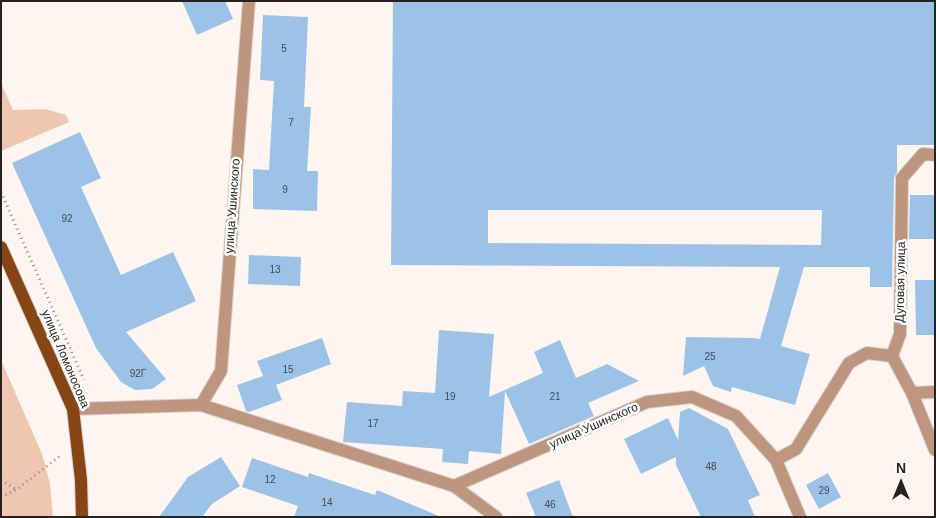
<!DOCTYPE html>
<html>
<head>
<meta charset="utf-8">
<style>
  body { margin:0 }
  #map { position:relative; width:936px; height:518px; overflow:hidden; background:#fef5f0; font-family:Helvetica,sans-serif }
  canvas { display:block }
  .frame { position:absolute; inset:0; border:2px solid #252220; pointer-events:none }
  .north { position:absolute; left:876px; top:458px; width:50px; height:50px; -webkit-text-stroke:4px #fff; paint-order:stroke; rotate:0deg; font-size:14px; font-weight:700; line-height:20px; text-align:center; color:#252220 }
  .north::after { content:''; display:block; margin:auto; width:18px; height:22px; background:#252220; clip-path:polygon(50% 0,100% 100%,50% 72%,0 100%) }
</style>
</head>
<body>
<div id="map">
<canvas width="936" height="518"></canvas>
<div class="frame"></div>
<div class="north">N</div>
</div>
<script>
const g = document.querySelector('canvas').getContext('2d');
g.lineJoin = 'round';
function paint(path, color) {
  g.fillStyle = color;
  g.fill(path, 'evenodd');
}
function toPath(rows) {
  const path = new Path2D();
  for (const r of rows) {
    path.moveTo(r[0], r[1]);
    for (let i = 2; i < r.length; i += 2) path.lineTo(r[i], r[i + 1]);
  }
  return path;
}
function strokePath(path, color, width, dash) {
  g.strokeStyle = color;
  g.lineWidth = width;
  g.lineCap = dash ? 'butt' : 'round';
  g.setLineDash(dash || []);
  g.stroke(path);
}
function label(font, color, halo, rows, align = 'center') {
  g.font = font + ' Helvetica,sans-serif';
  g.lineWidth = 5;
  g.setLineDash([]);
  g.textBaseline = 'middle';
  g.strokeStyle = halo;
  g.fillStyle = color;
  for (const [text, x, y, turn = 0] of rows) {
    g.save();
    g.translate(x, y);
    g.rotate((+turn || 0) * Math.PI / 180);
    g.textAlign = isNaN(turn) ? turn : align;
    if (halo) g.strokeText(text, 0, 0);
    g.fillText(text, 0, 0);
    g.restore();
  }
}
paint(toPath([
  [1,83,13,110,45,109,66,115,69,122,1,151],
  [1,360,42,454,50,484,53,517,1,517]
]), '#efc7b1');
paint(toPath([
  [182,1,225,1,233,19,197,35],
  [393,1,935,1,935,145,897,145,897,172,894,178,892,287,870,287,870,267,804,267,781,346,810,354,795,405,732,387,731,392,713,386,704,366,683,376,686,337,754,338,760,339,780,267,391,265],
  [488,210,822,210,821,245,488,243],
  [263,15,308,17,304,107,311,107,307,171,318,171,317,211,253,209,253,169,269,170,274,81,260,80],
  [80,132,101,178,81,187,121,275,173,252,196,301,126,332,166,379,152,389,135,390,121,382,96,348,12,163],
  [910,195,935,195,935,239,909,239],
  [249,255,301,257,300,286,248,284],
  [915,280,935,280,935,335,916,335],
  [439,330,494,334,489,397,543,373,534,352,560,340,576,378,607,364,639,381,588,403,594,416,529,444,505,391,501,454,469,451,468,464,442,462,443,449,343,442,347,402,402,406,403,391,435,393],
  [322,338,331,364,276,385,282,400,249,412,246,411,237,385,263,376,257,361],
  [689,408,728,429,760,495,748,500,755,517,701,517,676,465,676,457,641,474,624,439,668,418,678,440,680,412],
  [221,457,240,486,212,504,202,517,159,517,188,477],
  [252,458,308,477,309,473,375,495,377,490,441,517,294,517,298,506,242,487],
  [828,473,841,497,819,509,806,485],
  [559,480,573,517,536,517,526,493]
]), '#9cc2e7');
const minor = toPath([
  [935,155,923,154,902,178,900,334,892,356,912,393,935,450],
  [912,393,935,392],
  [201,405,221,371,249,1],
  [73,409,201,405,454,486,647,402,692,397,736,416,776,460,800,517],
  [776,460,796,449,849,363,867,353,892,356],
  [454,486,496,517]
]);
const major = toPath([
  [1,247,73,409,81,480,82,517]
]);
strokePath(minor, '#dbd3cf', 14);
strokePath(major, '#dbd3cf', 14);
strokePath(toPath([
  [1,192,84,380],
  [1,480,15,489],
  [1,497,16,490,60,456]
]), '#918b87', 3, [1, 4]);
strokePath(minor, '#be9680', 12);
strokePath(major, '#874415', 12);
label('10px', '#434a52', null, [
  ["5",284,49],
  ["7",291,123],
  ["9",285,190],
  ["92",67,219],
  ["13",275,270],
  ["25",710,357],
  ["15",288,370],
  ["92Г",138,374],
  ["19",450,397],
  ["21",555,397],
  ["17",373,424],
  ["48",711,467],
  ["12",270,480],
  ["29",824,491],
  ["14",327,503],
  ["46",550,505]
]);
label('12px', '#252220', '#fff', [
  ["улица Ушинского",233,206,-86],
  ["Дуговая улица",901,282,-89],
  ["улица Ломоносова",65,359,67],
  ["улица Ушинского",594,426,-24]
]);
</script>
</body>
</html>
